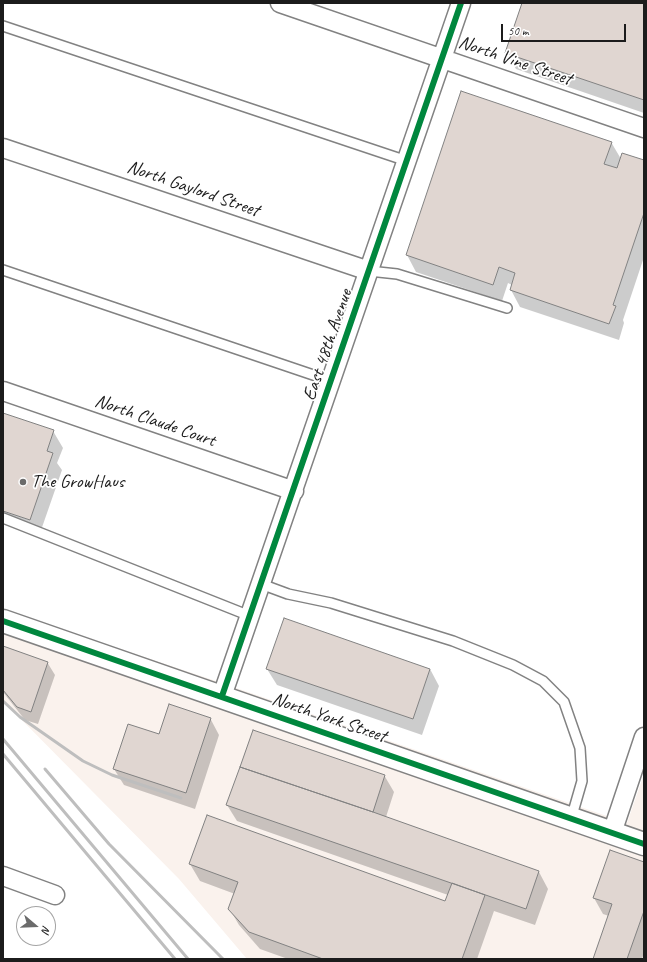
<!DOCTYPE html>
<html>
<head>
<meta charset="utf-8">
<style>
  body { margin:0 }
  #map { position:relative; width:647px; height:962px; overflow:hidden; background:#fff; font-family:Caveat,sans-serif }
  canvas { display:block }
  .frame { position:absolute; inset:0; border:4px solid #1c1c1c; pointer-events:none }
  .north { position:absolute; left:16px; top:906px; width:40px; height:40px; box-sizing:border-box; background:#fff; border:1px solid #a4a4a4; border-radius:50%; rotate:109deg; font-size:11px; font-weight:700; line-height:16px; text-align:center; color:#1c1c1c }
  .north::after { content:''; display:block; margin:auto; width:14px; height:18px; background:#6b6b6b; clip-path:polygon(50% 0,100% 100%,50% 72%,0 100%) }
  .scale { position:absolute; left:501px; top:24px; width:125px; height:18px; box-sizing:border-box; border:2px solid #1c1c1c; border-top:0; padding-left:5px; font-size:12px; line-height:14px; white-space:nowrap; color:#1c1c1c; -webkit-text-stroke:3px #fff; paint-order:stroke }
</style>
</head>
<body>
<div id="map">
<canvas width="647" height="962"></canvas>
<div class="frame"></div>
<div class="north">N</div>
<div class="scale">50 m</div>
</div>
<script>
const g = document.querySelector('canvas').getContext('2d');
g.lineJoin = 'round';
function paint(path, color) {
  g.fillStyle = color;
  g.fill(path, 'evenodd');
}
function toPath(rows) {
  const path = new Path2D();
  for (const r of rows) {
    path.moveTo(r[0], r[1]);
    for (let i = 2; i < r.length; i += 2) path.lineTo(r[i], r[i + 1]);
  }
  return path;
}
function strokePath(path, color, width, dash) {
  g.strokeStyle = color;
  g.lineWidth = width;
  g.lineCap = dash ? 'butt' : 'round';
  g.setLineDash(dash || []);
  g.stroke(path);
}
function label(font, color, halo, rows, align = 'center') {
  g.font = font + ' Caveat,sans-serif';
  g.lineWidth = 3.5;
  g.setLineDash([]);
  g.textBaseline = 'middle';
  g.strokeStyle = halo;
  g.fillStyle = color;
  for (const [text, x, y, turn = 0] of rows) {
    g.save();
    g.translate(x, y);
    g.rotate((+turn || 0) * Math.PI / 180);
    g.textAlign = isNaN(turn) ? turn : align;
    if (halo) g.strokeText(text, 0, 0);
    g.fillText(text, 0, 0);
    g.restore();
  }
}
paint(toPath([
  [3,610,216,681,627,823,644,774,644,959,247,959,179,879,3,701]
]), '#faf2ed');
paint(toPath([
  [523,3,644,3,644,113,516,69,506,53],
  [461,92,611,142,621,159,644,161,644,257,623,320,624,323,619,340,520,307,511,290,512,285,508,283,502,301,416,272,407,255],
  [3,414,53,431,63,448,57,463,62,470,39,536,3,523],
  [3,647,47,662,55,675,38,724,25,720,3,692],
  [267,669,430,669,439,686,422,735,277,685],
  [210,718,219,735,195,809,124,785,114,769,160,735],
  [384,775,394,792,386,817,539,872,548,889,535,925,494,911,477,959,288,959,260,949,239,925,229,908,235,894,200,881,190,864,445,902,448,895,237,821,227,805],
  [644,863,644,953,642,959,594,959,609,916,603,914,594,898]
]), '#0003');
const building = toPath([
  [522,3,644,3,644,100,505,53,522,3],
  [461,91,612,142,604,164,617,168,622,153,644,160,644,213,613,305,616,306,609,324,510,290,515,273,499,267,493,285,406,255,461,91],
  [3,413,54,430,47,451,53,453,30,520,3,511,3,413],
  [284,618,430,669,413,719,266,669,284,618],
  [3,646,48,662,31,712,17,707,3,690,3,646],
  [169,704,211,718,186,793,113,769,128,724,159,734,169,704],
  [253,730,385,775,373,812,240,767,253,730],
  [240,767,373,812,539,871,526,909,226,805,240,767],
  [207,815,445,901,452,883,485,895,462,959,323,959,249,932,228,909,238,882,189,864,207,815],
  [610,850,644,862,644,911,627,959,593,959,612,904,593,898,610,850]
]);
paint(building, '#e0d6d1');
strokePath(building, '#828282', 1);
const service = toPath([
  [3,26,407,161],
  [3,270,331,381],
  [369,271,397,274,507,308],
  [3,518,250,616],
  [261,584,288,594,331,603,453,641,513,665,543,681,564,702,580,748,582,781,571,819]
]);
const minor = toPath([
  [280,3,644,128],
  [3,148,369,271],
  [3,391,294,491],
  [222,696,461,3],
  [612,833,644,737],
  [3,876,55,895]
]);
const tertiary = toPath([
  [3,621,644,844]
]);
strokePath(service, '#828282', 12);
strokePath(minor, '#828282', 21);
strokePath(tertiary, '#828282', 25);
strokePath(service, '#fff', 9);
strokePath(minor, '#fff', 18);
strokePath(tertiary, '#fff', 22);
strokePath(toPath([
  [3,701,20,717,83,761,112,775,181,798],
  [3,739,188,959],
  [3,754,175,959],
  [45,769,109,844,223,959]
]), '#bebebe', 3);
strokePath(toPath([
  [3,621,644,844],
  [222,696,461,3]
]), '#00873e', 6);
for (const [x, y, r, color] of [
  [23,482,4,"#6b6b6b"]
]) {
  const dot = new Path2D();
  dot.arc(x, y, r, 0, 2 * Math.PI);
  g.fillStyle = color;
  g.fill(dot);
  strokePath(dot, '#fff', 1.5);
}
label('19px', '#1c1c1c', '#fff', [
  ["North Vine Street",515,61,19],
  ["North Gaylord Street",193,189,19],
  ["East 48th Avenue",328,345,-71],
  ["North Claude Court",155,421,19],
  ["North York Street",329,718,19]
]);
label('19px', '#1c1c1c', '#fff', [
  ["The GrowHaus",31,482]
], 'left');
</script>
</body>
</html>
